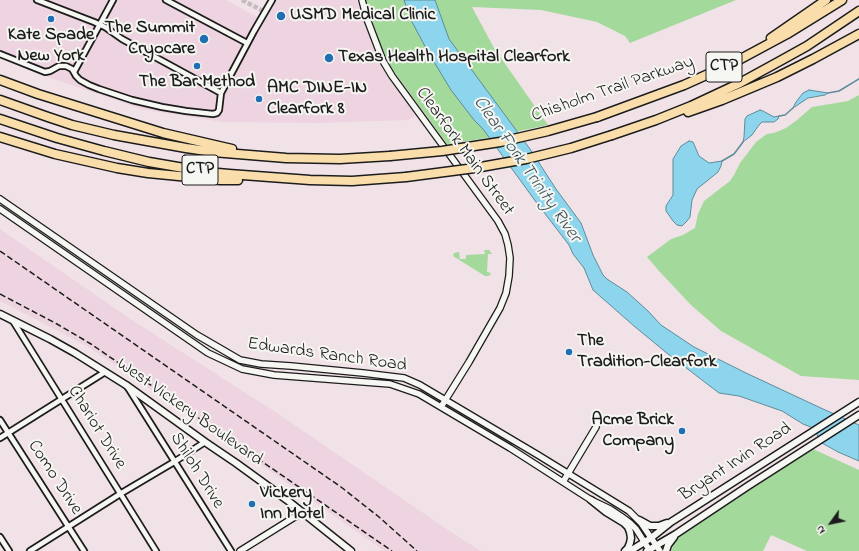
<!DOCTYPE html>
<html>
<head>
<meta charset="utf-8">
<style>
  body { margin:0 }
  #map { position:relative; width:859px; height:551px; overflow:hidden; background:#f1e2e8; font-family:"Indie Flower",sans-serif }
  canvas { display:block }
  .north { position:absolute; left:811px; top:503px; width:40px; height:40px; -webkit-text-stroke:3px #f6f6f2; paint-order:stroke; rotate:237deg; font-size:11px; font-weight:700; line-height:16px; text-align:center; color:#1c1c1c }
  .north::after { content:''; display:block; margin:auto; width:14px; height:18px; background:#1c1c1c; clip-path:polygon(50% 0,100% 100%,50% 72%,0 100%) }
</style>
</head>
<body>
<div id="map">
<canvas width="859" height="551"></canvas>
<div class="north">N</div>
</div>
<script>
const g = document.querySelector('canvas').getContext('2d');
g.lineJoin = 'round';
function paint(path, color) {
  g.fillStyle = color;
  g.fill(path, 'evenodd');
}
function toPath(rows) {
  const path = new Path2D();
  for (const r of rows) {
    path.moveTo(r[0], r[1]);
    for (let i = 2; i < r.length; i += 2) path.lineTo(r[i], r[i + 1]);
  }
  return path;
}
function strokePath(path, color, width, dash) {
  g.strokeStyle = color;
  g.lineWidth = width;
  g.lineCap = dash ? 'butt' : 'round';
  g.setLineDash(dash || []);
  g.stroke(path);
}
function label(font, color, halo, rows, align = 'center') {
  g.font = font + ' "Indie Flower",sans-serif';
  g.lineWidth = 4;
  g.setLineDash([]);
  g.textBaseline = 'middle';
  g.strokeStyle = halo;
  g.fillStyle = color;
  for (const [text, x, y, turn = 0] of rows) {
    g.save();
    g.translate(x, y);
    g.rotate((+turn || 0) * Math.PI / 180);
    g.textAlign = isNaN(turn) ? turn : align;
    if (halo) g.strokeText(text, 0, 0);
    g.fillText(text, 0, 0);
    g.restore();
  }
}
paint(toPath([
  [0,0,226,0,259,18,262,23,275,0,357,0,375,52,380,63,385,73,416,115,408,120,318,123,222,122,141,109,42,75,0,59],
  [0,229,132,320,277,413,451,532,481,551,384,551,223,438,87,346,0,301]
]), '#edd4e0');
paint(toPath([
  [365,0,736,0,630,43,625,36,597,22,541,10,472,7,494,48,548,125,481,139,447,144,390,66,381,47],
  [859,95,859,380,801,376,721,331,691,305,659,271,647,257,671,239,683,235,695,228,698,214,704,201,730,181,734,175,740,163,756,142,767,134,774,133,786,128,797,120,812,107,848,101],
  [484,250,489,250,492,254,488,254,487,272,491,273,490,275,488,276,485,276,453,256,454,253,459,252,460,259,466,259,466,255,485,254],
  [813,449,859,470,859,551,807,551,771,535,763,551,671,551,677,537]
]), '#a4d99c');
const water = toPath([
  [404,0,435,0,449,39,530,149,556,189,581,223,593,255,603,275,607,279,627,292,648,311,661,325,694,347,746,373,823,409,859,425,859,461,838,452,822,443,813,428,803,424,782,411,739,396,719,393,668,354,634,326,593,290,584,268,573,254,569,245,536,202,483,129,474,120,451,90,428,52,411,20,404,0],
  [809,90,828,93,825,95,808,98,793,108,796,102,803,93,809,90],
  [760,110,763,111,774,117,779,116,778,119,774,122,762,122,759,125,752,135,743,142,744,137,745,119,747,116,760,110],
  [689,141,693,142,699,156,709,163,722,161,721,166,718,172,697,189,692,200,690,217,687,221,682,226,677,225,673,221,666,211,666,206,673,195,673,159,681,146,689,141]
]);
paint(water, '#8cd5ed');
strokePath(water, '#5f8b99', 1);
strokePath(toPath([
  [828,93,839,91,859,79],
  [779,116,785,115,793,108],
  [722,161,734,154,743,142]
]), '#5f8b99', 1.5);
strokePath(toPath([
  [242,0,265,12]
]), '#c6babf', 4.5, [4.5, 2]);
const minor = toPath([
  [37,0,94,22,105,27,122,39,221,93],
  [166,0,247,43],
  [0,54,45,72,50,71,59,66,66,66,72,69,76,76,80,80,89,85,99,89,132,100,162,107,186,111,213,114,217,113,219,110,221,93,254,31,272,0],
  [74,72,113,0],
  [13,321,156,551],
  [127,386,231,551],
  [0,420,84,551],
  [0,438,105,372],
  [0,537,9,551],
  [30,551,120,494,174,462,205,442]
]);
const tertiary = toPath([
  [362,0,367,19,383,61,392,76,498,221,505,234,508,245,510,258,509,276,506,293,500,308,469,362,441,407],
  [0,199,197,335,240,360,261,364,291,366,363,373,404,378,420,385,538,455,629,511,641,523,660,551],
  [0,209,208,353,242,369,274,375,390,384,419,394,510,448,591,500,610,509,622,517,630,523,636,529,650,551],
  [563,482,596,427,598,416],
  [240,551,301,513]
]);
const secondary = toPath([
  [0,314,50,339,75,353,126,385,205,442,236,463,287,500,351,551],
  [591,500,606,512,624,523,628,527,630,532,631,538,630,543,628,548,625,551],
  [639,520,650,526,659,526,667,523],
  [630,551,651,538,671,522,859,402],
  [647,551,676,534,748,486,859,415],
  [666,551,668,545,674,537]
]);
const motorway = toPath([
  [771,38,826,0],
  [0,80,38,94,163,133,232,149],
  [0,100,48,117,72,125,114,135,186,148,213,152,286,158,340,159,390,156],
  [688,112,722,100,777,77,813,59,859,34],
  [597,117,684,85,735,62,787,34,842,0],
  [0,119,57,138,104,151,149,162,207,172,229,174,310,180,352,181,406,177],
  [612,135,656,120,691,106,738,84,780,61,807,46,859,11],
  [0,137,55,154,117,168,148,173,189,177,220,180,238,180]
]);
strokePath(minor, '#1c1c1c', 8);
strokePath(tertiary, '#1c1c1c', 8);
strokePath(secondary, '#1c1c1c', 9);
strokePath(motorway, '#1c1c1c', 11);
strokePath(minor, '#f6f6f2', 4.5);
strokePath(tertiary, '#f6f6f2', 5.5);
strokePath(secondary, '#f6f6f2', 6);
strokePath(motorway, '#f9deab', 8);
strokePath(toPath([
  [0,251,341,487,379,517,417,551],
  [0,294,57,324,91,344,392,551]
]), '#1c1c1c', 1.5, [6, 3]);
const motorwayBridge = toPath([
  [390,156,442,151,500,142,548,131,597,117],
  [406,177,475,168,526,159,571,148,612,135]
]);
strokePath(motorwayBridge, '#1c1c1c', 11, []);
strokePath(motorwayBridge, '#f9deab', 8);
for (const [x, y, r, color] of [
  [281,16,5,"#1f6fb2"],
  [51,19,4,"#1f6fb2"],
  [204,39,5,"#1f6fb2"],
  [329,58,5,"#1f6fb2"],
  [197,66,4,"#1f6fb2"],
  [259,99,4,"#1f6fb2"],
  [569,352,4,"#1f6fb2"],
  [682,431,4,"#1f6fb2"],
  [252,504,4,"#1f6fb2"]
]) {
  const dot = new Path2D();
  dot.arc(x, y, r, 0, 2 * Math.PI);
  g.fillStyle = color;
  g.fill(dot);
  strokePath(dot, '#f6f6f2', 1.5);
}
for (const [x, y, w] of [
  [724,67,36],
  [200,170,36]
]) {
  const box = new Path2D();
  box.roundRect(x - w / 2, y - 15, w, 30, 3);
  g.fillStyle = '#f6f6f2';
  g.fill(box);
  strokePath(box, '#1c1c1c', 1);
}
label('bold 17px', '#1c1c1c', null, [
  ["CTP",724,67],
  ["CTP",200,170]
]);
label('bold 18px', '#1c1c1c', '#f6f6f2', [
  ["USMD Medical Clinic",290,16],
  ["The Summit",195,29,"right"],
  ["Cryocare",195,50,"right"],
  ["Kate Spade",51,36,"center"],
  ["New York",51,57,"center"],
  ["Texas Health Hospital Clearfork",338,58],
  ["The Bar Method",197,83,"center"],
  ["AMC DINE-IN",267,89],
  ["Clearfork 8",267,110],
  ["The",577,342],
  ["Tradition-Clearfork",577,363],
  ["Acme Brick",674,421,"right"],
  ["Company",674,442,"right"],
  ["Vickery",260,494],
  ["Inn Motel",260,515]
], 'left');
label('18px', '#1c1c1c', '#f6f6f2', [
  ["Chisholm Trail Parkway",613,90,-19],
  ["Clearfork Main Street",464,152,54],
  ["Edwards Ranch Road",327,356,8],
  ["West Vickery Boulevard",189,413,35],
  ["Chariot Drive",96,428,58],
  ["Bryant Irvin Road",736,463,-33],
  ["Shiloh Drive",196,471,58],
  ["Como Drive",54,478,57]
]);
label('italic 19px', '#3e545b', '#f6f6f2', [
  ["Clear Fork Trinity River",526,170,55]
]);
</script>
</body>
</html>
